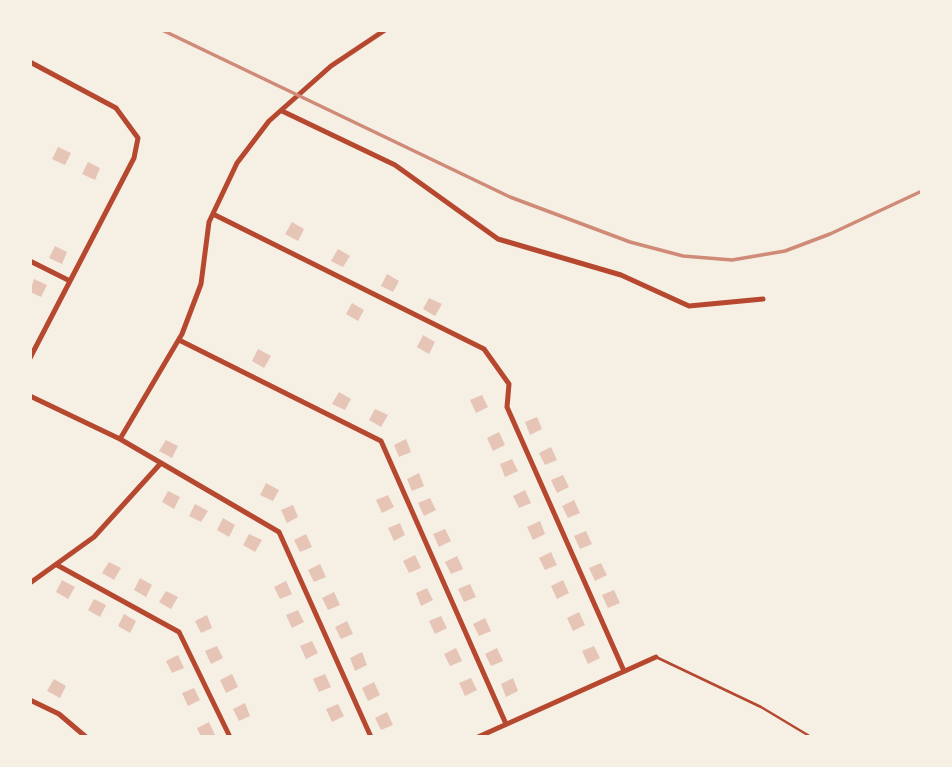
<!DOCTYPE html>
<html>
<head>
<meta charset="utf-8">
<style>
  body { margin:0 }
  #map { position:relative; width:952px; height:767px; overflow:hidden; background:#f6efe4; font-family:"PT Sans",sans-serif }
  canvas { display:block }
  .frame { position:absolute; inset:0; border:32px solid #f6efe4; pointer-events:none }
</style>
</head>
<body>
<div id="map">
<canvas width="952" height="767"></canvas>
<div class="frame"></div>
</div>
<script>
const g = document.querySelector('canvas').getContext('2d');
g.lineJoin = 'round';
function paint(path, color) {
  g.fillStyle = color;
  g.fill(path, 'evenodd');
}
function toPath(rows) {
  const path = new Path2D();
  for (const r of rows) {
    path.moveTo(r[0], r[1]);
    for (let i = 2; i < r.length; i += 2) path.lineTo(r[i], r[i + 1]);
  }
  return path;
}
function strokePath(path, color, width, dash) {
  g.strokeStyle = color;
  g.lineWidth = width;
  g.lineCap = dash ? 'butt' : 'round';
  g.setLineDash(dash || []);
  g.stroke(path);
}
paint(toPath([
  [58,147,71,153,65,165,52,159],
  [88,162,100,168,95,180,82,174],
  [292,222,304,229,298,241,285,234],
  [55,246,67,252,62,264,49,258],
  [338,249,350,256,343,267,331,261],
  [387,274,399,281,393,292,381,286],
  [34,279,47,285,41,297,30,292],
  [429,298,442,304,435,316,423,309],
  [352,303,364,310,358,321,346,314],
  [423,335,435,342,429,354,417,347],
  [258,349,271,356,264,368,252,361],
  [339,392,351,399,345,410,332,404],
  [482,395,488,407,476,413,470,400],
  [375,409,388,415,381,427,369,420],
  [537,417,542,429,530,435,525,422],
  [499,432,505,445,493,451,487,438],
  [406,439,411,452,399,457,394,445],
  [166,440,178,446,172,458,159,451],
  [551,447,557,460,545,465,539,453],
  [512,459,518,471,505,477,500,464],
  [419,473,424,486,412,491,407,479],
  [563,475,569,487,557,493,551,480],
  [266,483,279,490,273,501,260,495],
  [525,490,531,503,519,508,513,496],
  [168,491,180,497,174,509,162,502],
  [388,495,394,507,382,513,376,500],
  [430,498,436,510,424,516,418,503],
  [574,500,580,513,568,518,562,506],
  [195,504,208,511,201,522,189,516],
  [293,505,298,517,287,523,281,510],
  [223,518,235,525,229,537,217,530],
  [540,521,545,534,533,540,527,527],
  [400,523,405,535,394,541,388,528],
  [445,529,451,541,439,547,433,534],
  [586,531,592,544,580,549,574,536],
  [249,534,262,540,255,552,243,545],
  [306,534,312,547,300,552,294,540],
  [551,552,557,565,545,570,539,558],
  [415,555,421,568,409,573,403,561],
  [457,556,463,569,451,574,445,562],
  [109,562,121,568,114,580,102,573],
  [601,563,607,575,595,581,589,568],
  [320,564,326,577,314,582,308,570],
  [140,578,152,585,146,597,134,590],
  [62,580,75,587,68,599,56,592],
  [563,580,569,593,557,599,551,586],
  [286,581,292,594,280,599,274,587],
  [470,584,476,597,464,602,458,589],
  [427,588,433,600,421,606,416,593],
  [614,590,620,603,608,608,602,595],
  [166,591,178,597,171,609,159,602],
  [334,592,340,605,328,610,322,598],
  [94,599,106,605,100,617,88,610],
  [298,610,304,622,292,628,286,615],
  [579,612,585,625,573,631,567,618],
  [124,614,136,621,130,633,118,626],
  [207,615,212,628,201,633,195,621],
  [441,616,447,628,435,634,429,621],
  [485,618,491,631,479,636,473,624],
  [347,621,353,634,341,639,335,627],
  [312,641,318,653,306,659,300,646],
  [217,646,223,658,211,664,205,651],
  [594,646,600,658,588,664,582,651],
  [456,648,462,661,450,666,444,654],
  [497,648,503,661,491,666,485,654],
  [362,652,367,665,355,671,350,658],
  [178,655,184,668,172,673,166,661],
  [232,674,238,687,226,693,220,680],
  [325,674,331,687,319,692,313,679],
  [471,678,477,690,465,696,459,683],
  [513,678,518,691,506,697,501,684],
  [54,679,66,686,60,698,47,691],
  [374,682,380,695,368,701,362,688],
  [194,688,200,700,188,706,182,693],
  [245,703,250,716,239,721,233,709],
  [338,704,344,716,332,722,326,709],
  [387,712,393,725,381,730,375,718],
  [209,722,215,735,201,737,197,728]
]), '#e6c5b7');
strokePath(toPath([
  [656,657,761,707,811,737]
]), '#b5482f', 2.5);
strokePath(toPath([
  [30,62,116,108,138,138,134,158,30,358],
  [282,111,395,165,498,239,621,275,689,306,763,299],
  [213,214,484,349,509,384,507,407,624,671],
  [30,261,70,281],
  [179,340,381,441,506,724],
  [30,396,120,439,279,532,371,737],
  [120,439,182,334,201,284,209,222,237,163,269,121,331,66,385,30],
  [57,565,179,632,230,737],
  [30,583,94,537,161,463],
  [30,700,59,714,86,737],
  [478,737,656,657]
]), '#b5482f', 5);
strokePath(toPath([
  [162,30,510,197,630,242,683,256,732,260,785,251,830,234,922,191]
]), '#cf8b77', 3.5);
</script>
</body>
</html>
